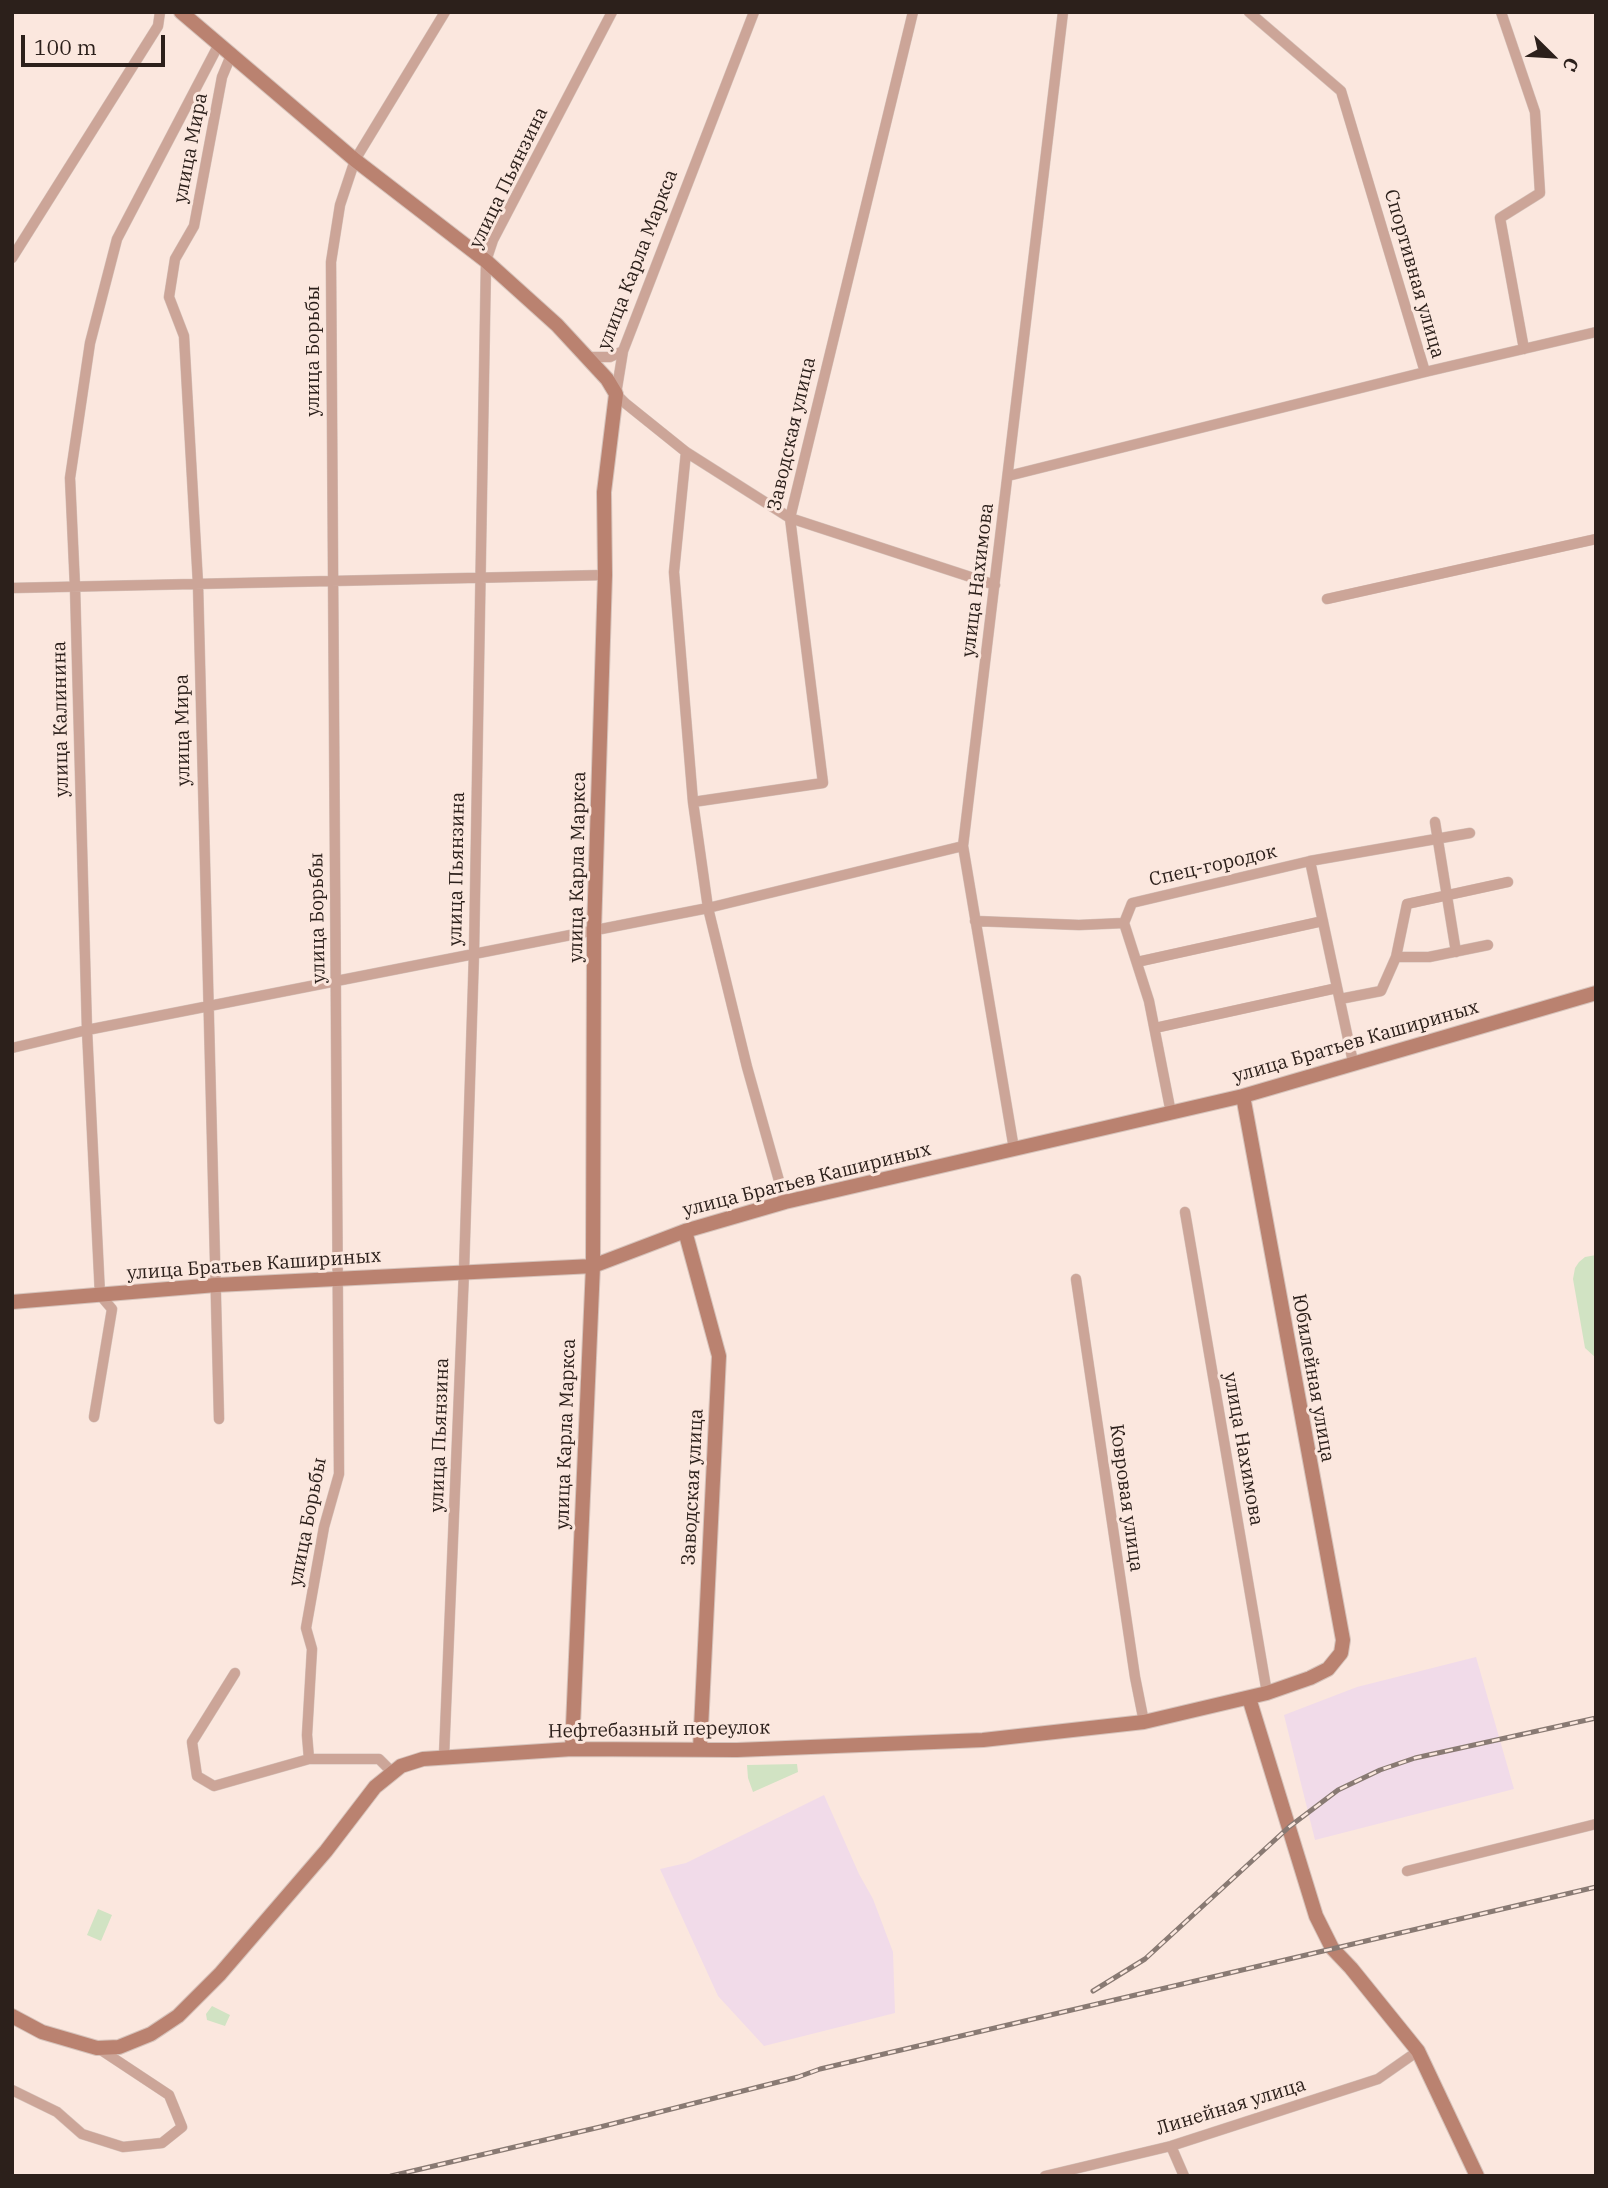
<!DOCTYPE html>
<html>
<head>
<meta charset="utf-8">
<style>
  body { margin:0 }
  #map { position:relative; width:1608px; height:2188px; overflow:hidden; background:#fbe7de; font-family:"IBM Plex Serif",serif }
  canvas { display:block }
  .frame { position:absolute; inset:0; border:14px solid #2c201b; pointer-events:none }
  .north { position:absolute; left:1517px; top:21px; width:70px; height:70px; -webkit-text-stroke:5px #fbe7de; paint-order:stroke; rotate:114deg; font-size:19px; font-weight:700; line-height:28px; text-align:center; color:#2c201b }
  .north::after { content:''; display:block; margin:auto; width:24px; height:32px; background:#2c201b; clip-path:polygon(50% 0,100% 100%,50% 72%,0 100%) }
  .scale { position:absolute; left:21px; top:35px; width:144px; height:32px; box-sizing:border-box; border:4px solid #2c201b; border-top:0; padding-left:9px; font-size:21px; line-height:24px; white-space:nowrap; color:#2c201b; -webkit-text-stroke:5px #fbe7de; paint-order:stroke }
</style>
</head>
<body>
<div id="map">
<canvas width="1608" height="2188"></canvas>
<div class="frame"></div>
<div class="north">С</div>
<div class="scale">100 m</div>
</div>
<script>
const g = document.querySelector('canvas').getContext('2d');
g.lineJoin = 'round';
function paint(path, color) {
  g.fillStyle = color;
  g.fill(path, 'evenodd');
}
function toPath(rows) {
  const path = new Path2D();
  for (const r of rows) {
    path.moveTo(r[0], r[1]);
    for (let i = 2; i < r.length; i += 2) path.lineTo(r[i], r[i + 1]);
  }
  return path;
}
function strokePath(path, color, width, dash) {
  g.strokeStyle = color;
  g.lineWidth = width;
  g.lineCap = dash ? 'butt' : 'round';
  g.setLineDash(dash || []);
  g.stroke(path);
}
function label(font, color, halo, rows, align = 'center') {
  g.font = font + ' "IBM Plex Serif",serif';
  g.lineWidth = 6;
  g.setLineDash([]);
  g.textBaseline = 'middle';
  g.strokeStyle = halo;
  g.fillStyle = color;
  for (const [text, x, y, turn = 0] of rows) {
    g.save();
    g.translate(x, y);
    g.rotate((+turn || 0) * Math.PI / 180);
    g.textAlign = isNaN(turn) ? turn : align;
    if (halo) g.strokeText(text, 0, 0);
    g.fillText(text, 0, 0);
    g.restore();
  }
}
paint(toPath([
  [1476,1657,1514,1789,1315,1840,1284,1715,1357,1687],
  [824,1795,859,1874,873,1899,893,1952,895,2013,764,2046,718,1996,660,1869,686,1863]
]), '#f1dbe9');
paint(toPath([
  [1596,1255,1596,1358,1585,1348,1573,1279,1575,1268,1579,1262,1585,1257],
  [797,1764,798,1772,753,1792,748,1778,747,1765],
  [98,1909,112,1915,101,1941,87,1935],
  [212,2006,230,2015,225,2026,207,2020,206,2014]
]), '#d1e3c3');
const street = toPath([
  [754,12,623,351,616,394,625,403,686,452,790,518,995,585],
  [1249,12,1341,91,1425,372],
  [1501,12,1535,112,1540,193,1500,218,1524,349],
  [12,258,158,26,160,12],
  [587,357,610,357,623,351],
  [686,452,674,572,693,802,708,908,747,1067,785,1202],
  [1008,476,1425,372,1596,332],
  [12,588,605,575],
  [1327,599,1596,539],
  [693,802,823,783,790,518,913,12],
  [1435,822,1456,952],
  [1310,861,1353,1062],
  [975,921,1079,925,1124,923,1132,903,1310,861,1470,833],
  [1124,923,1149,1001,1171,1113],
  [1396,957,1429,957,1488,945],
  [1137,962,1323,921],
  [1340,999,1381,991,1396,957,1407,904,1508,882],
  [1155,1028,1337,988],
  [12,1048,87,1030,708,908,963,846],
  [1014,1149,963,846,1063,12],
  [1185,1212,1267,1693],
  [1076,1279,1135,1677,1144,1722],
  [94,1417,112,1309,100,1295,87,1030,75,587,70,478,90,343,117,239,219,44],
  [219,1419,198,584,184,336,169,297,175,259,194,226,222,77,232,53],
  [235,1673,192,1742,197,1776,214,1786,309,1759],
  [444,1756,464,1271,474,953,486,261,493,240,612,12],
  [392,1772,379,1759,309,1759,307,1735,312,1649,306,1628,324,1527,339,1474,331,262,340,205,355,160,445,12],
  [1407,1871,1596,1824],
  [12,2090,57,2112,82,2134,123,2147,162,2143,182,2127,169,2095,98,2048],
  [1171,2146,1184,2176],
  [1045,2176,1171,2146,1378,2079,1418,2051]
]);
const secondary = toPath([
  [181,12,355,160,486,261,557,325,607,379,616,394,604,492,605,575,594,931,593,1266,572,1749],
  [685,1231,719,1356,700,1749],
  [12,1302,216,1285,593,1266,685,1231,785,1202,1243,1096,1596,993],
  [1249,1698,1316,1916,1332,1948,1351,1968,1418,2051,1477,2176],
  [12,2016,42,2032,97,2048,119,2047,151,2034,178,2016,220,1974,326,1851,375,1787,401,1766,423,1759,572,1749,737,1750,983,1740,1144,1722,1267,1693,1310,1678,1328,1669,1341,1653,1343,1640,1243,1096]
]);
strokePath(street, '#d6c3bb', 11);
strokePath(secondary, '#d6c3bb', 16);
strokePath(street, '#cca598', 10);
strokePath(secondary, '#ba8270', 14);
const rail = toPath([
  [1093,1991,1145,1959,1289,1827,1338,1790,1380,1770,1415,1758,1596,1718],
  [391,2176,600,2127,798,2077,820,2069,1596,1887]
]);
strokePath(rail, '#897a73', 5);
strokePath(rail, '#fbe7de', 2.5, [8]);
label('19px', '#2c201b', '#fbe7de', [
  ["улица Мира",191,148,-79],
  ["улица Пьянзина",509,178,-64],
  ["улица Карла Маркса",638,260,-69],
  ["Спортивная улица",1414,274,74],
  ["улица Борьбы",314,351,-90],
  ["Заводская улица",792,434,-77],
  ["улица Нахимова",978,580,-83],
  ["улица Калинина",61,719,-91],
  ["улица Мира",183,730,-91],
  ["Спец-городок",1213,866,-13],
  ["улица Карла Маркса",578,867,-89],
  ["улица Пьянзина",457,869,-89],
  ["улица Борьбы",318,918,-91],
  ["улица Братьев Кашириных",1356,1042,-16],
  ["улица Братьев Кашириных",807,1180,-14],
  ["улица Братьев Кашириных",254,1265,-4],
  ["Юбилейная улица",1313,1378,80],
  ["улица Карла Маркса",566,1434,-88],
  ["улица Пьянзина",440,1435,-88],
  ["улица Нахимова",1243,1449,80],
  ["Заводская улица",693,1487,-87],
  ["Ковровая улица",1126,1498,82],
  ["улица Борьбы",308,1522,-79],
  ["Нефтебазный переулок",659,1730,-1],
  ["Линейная улица",1231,2107,-17]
]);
</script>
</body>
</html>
